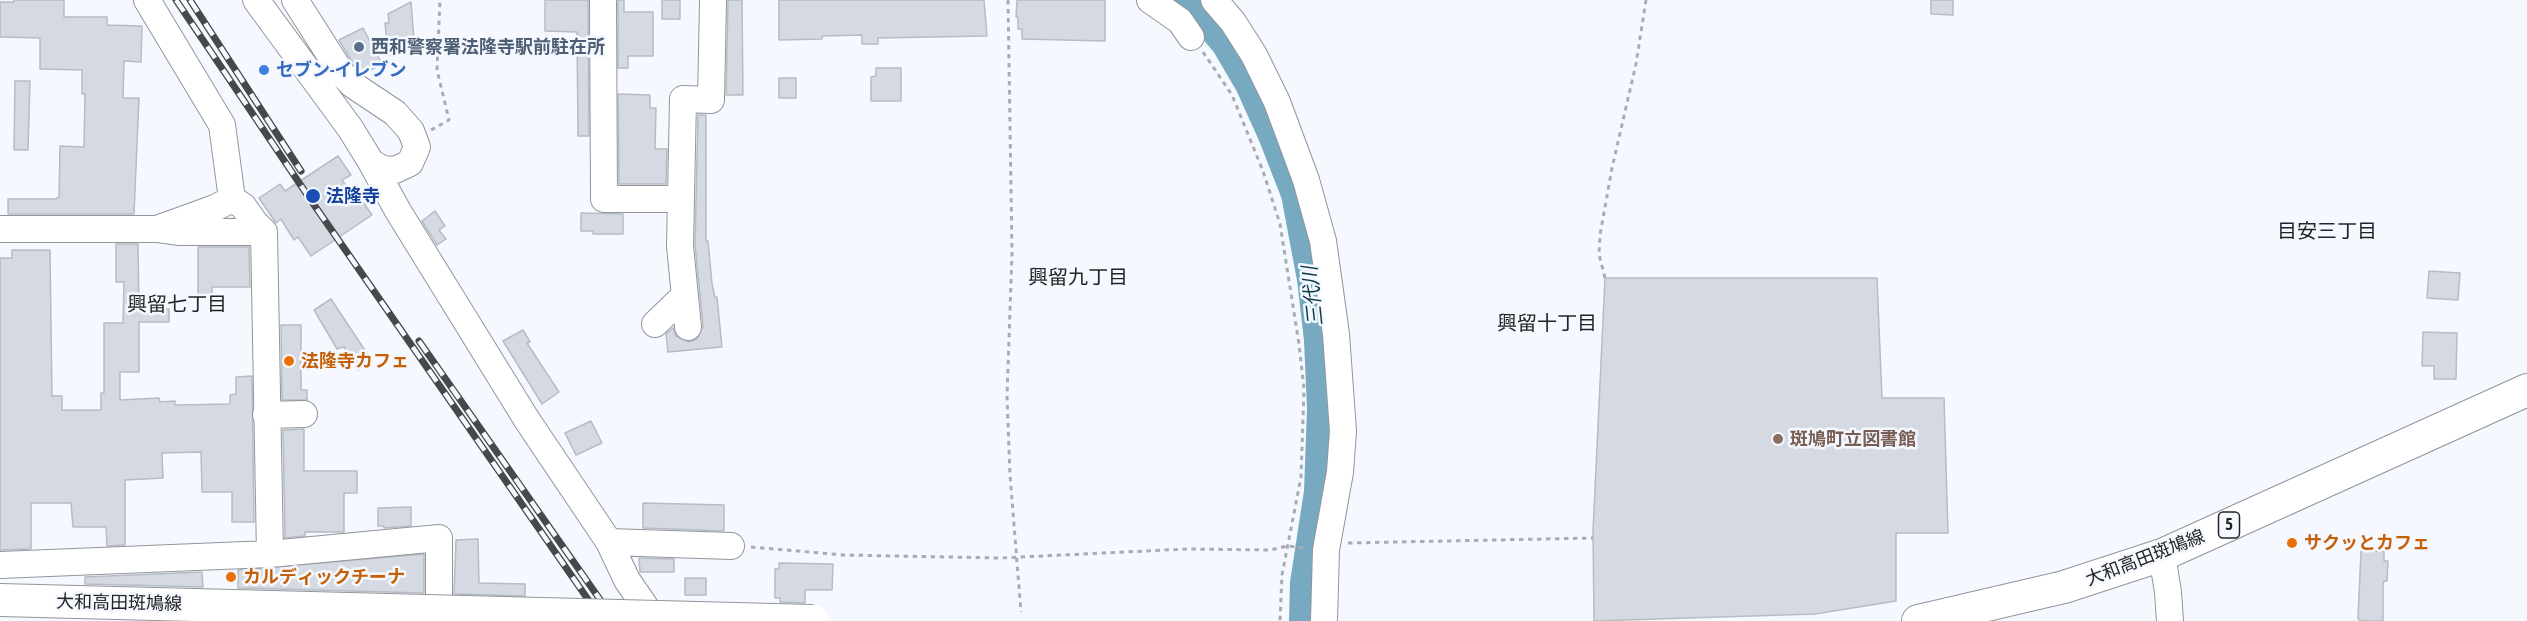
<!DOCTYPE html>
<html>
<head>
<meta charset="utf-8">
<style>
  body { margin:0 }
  canvas { display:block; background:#f5f9ff }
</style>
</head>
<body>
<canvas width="2527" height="621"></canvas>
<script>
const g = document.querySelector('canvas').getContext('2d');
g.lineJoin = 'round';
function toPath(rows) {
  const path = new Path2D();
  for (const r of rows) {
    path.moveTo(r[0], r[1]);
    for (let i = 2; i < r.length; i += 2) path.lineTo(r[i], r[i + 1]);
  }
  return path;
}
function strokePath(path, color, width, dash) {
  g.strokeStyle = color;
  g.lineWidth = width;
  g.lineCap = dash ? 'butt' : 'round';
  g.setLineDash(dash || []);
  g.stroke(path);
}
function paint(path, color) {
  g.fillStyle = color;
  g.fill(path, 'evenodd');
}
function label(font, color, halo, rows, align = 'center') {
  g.font = font + ' "Asap Condensed","Noto Sans JP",sans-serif';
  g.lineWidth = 5;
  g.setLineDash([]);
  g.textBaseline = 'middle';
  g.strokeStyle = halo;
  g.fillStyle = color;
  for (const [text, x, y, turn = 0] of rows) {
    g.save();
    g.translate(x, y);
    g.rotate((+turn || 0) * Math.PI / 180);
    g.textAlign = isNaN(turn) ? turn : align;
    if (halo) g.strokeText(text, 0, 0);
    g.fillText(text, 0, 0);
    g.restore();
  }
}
strokePath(toPath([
  [1191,0,1227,43,1251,84,1274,135,1297,194,1313,279,1320,340,1323,409,1320,492,1306,583,1305,621]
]), '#77aac0', 32);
const building = toPath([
  [14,0,64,0,64,17,107,17,107,25,142,26,141,62,124,61,123,98,139,98,134,214,8,214,8,199,55,199,59,197,60,146,84,147,85,94,82,94,82,70,40,69,40,38,0,37,0,2,14,2,14,0],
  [545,0,588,0,589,136,578,136,577,32,545,31,545,0],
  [618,0,624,0,624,12,653,12,653,56,628,56,628,68,618,68,618,0],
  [662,0,680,0,680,19,662,19,662,0],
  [728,0,742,0,743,95,726,95,728,0],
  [779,0,984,0,987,36,878,38,878,44,862,44,862,35,822,36,822,39,779,40,779,0],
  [1017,0,1105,0,1105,41,1022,39,1022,29,1018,29,1018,17,1016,17,1017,0],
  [1931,0,1953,0,1953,15,1931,14,1931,0],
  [411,2,415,53,388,55,385,23,389,23,388,14,411,2],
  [363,28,382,64,363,74,354,65,339,40,363,28],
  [876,68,901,68,901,101,871,101,871,77,876,76,876,68],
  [779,78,796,78,796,98,779,98,779,78],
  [15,81,30,81,28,150,14,150,15,81],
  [618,94,650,95,650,108,656,108,655,149,667,149,666,184,619,184,618,94],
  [698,115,706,115,706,241,708,241,712,284,715,297,717,297,722,347,668,352,666,334,673,328,676,336,689,342,697,339,703,326,695,245,698,115],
  [338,156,351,175,342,180,359,205,363,202,372,215,311,256,298,237,294,240,281,219,276,223,259,198,280,184,285,191,338,156],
  [435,211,445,226,439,230,446,239,437,245,422,221,435,211],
  [581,213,623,214,623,234,593,234,593,231,581,231,581,213],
  [116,244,138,244,139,309,169,309,169,322,139,322,139,372,120,372,120,400,159,398,160,402,175,401,175,405,230,404,230,395,236,394,236,377,252,376,254,522,232,522,232,492,202,492,201,452,162,453,163,478,125,480,125,545,107,546,106,527,73,527,71,503,31,503,31,549,0,550,0,258,12,258,12,250,50,250,52,396,62,396,62,410,101,410,101,393,104,393,104,323,123,323,124,282,116,282,116,244],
  [198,247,249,247,250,287,212,287,212,299,198,299,198,247],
  [2429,271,2460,273,2458,300,2427,298,2429,271],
  [1605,278,1877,278,1882,398,1944,398,1948,533,1896,533,1896,601,1815,614,1594,621,1593,531,1605,278],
  [331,299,372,361,358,370,344,347,337,349,314,310,331,299],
  [281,325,301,325,301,390,307,390,307,400,282,400,281,325],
  [523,330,530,342,527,343,559,392,542,404,503,341,523,330],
  [2423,332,2457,333,2456,379,2434,379,2434,366,2422,366,2423,332],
  [591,421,602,443,576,455,565,433,591,421],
  [304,429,304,471,357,471,357,493,344,493,344,532,305,532,305,536,285,538,283,430,304,429],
  [643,503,724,505,724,531,643,528,643,503],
  [411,507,411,526,384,528,384,526,378,526,378,508,411,507],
  [478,539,479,583,525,584,525,596,454,594,456,540,478,539],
  [2361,551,2384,551,2384,561,2388,561,2387,581,2384,581,2383,584,2383,621,2360,621,2358,618,2361,551],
  [424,554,424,593,238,588,238,570,424,554],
  [639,558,674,559,674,572,640,572,639,558],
  [779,563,833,564,832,590,805,590,805,603,780,602,780,598,775,598,775,569,779,569,779,563],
  [202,572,203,587,85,584,85,577,202,572],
  [685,578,706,578,706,595,685,595,685,578]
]);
paint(building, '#d5d9e1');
strokePath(building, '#b7bcc3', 1.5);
const minor = toPath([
  [147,0,222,125,232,199],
  [256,0,350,128,371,162,382,169,395,170,410,163,417,147,411,131,395,113,353,85,342,74,295,0],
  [603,0,604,199,681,199],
  [1150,0,1180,21,1191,37],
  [1214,0,1233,22,1254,55,1277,102,1306,180,1323,241,1336,334,1343,431,1340,472,1326,550,1324,621],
  [371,162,398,211,527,420,609,542,627,580,655,621],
  [0,229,157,229],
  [264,232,178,232,157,229,215,208,232,199,243,206,255,223,264,232,270,554],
  [655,324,685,295],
  [688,327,680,246,683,99,711,100,713,0],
  [266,415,304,414],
  [609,542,731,546],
  [2162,555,2168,592,2170,621],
  [0,565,270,554,439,538,439,621]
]);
const major = toPath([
  [0,600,233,606],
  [1918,621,2064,587,2162,555,2527,390]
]);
strokePath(minor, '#91959c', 28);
strokePath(major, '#91959c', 34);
strokePath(toPath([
  [1008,0,1012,253,1007,396,1010,475,1021,612],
  [1203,52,1232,95,1263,171,1280,224,1299,344,1304,389,1301,477,1282,575,1280,621],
  [431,130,449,120,437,70,440,0],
  [1605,278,1599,254,1600,235,1612,168,1636,64,1646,0],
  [1348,543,1593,538],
  [751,547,844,555,1000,558,1187,549,1271,550,1287,546,1307,548]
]), '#a9acb1', 3, [4.5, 4.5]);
strokePath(minor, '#fff', 26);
strokePath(major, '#fff', 32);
const rail = toPath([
  [176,0,310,199,603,621],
  [190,0,301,171],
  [419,341,615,621]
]);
strokePath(rail, '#46484b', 7);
strokePath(rail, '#f5f9ff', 4.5, [14]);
const majorBridge = toPath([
  [233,606,813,621]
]);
strokePath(majorBridge, '#91959c', 34, []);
strokePath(majorBridge, '#fff', 32);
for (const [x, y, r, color] of [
  [359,47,6,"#5c6f8a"],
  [264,70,6,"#3f7fe0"],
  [313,196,8,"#1a4fb4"],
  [289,361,6,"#e8710a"],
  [1778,439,6,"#8d6e63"],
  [2292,543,6,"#e8710a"],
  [231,577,6,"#e8710a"]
]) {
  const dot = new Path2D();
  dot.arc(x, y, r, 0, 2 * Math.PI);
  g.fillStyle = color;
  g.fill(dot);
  strokePath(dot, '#f5f9ff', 2);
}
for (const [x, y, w] of [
  [2229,525,21]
]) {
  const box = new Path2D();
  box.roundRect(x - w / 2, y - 13, w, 26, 4.5);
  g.fillStyle = '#f5f9ff';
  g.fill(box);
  strokePath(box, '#222326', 1.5);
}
label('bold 16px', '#222326', null, [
  ["5",2229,525]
]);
label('bold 18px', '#4e5e75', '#f5f9ff', [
  ["西和警察署法隆寺駅前駐在所",371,47]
], 'left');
label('bold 18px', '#366cbe', '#f5f9ff', [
  ["セブン-イレブン",276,70]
], 'left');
label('bold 18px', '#164399', '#f5f9ff', [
  ["法隆寺",326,196]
], 'left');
label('bold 18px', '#c56008', '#f5f9ff', [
  ["法隆寺カフェ",301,361],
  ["サクッとカフェ",2304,543],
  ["カルディックチーナ",243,577]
], 'left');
label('bold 18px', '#785e54', '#f5f9ff', [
  ["斑鳩町立図書館",1790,439]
], 'left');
label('18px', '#222326', '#f5f9ff', [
  ["大和高田斑鳩線",2145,558,-21],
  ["大和高田斑鳩線",119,603,1]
]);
label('20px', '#222326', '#f5f9ff', [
  ["目安三丁目",2327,232],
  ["興留九丁目",1078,278],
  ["興留七丁目",177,305],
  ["興留十丁目",1547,324]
]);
label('italic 20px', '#0d3b4b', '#f5f9ff', [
  ["三代川",1313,296,-96]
]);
</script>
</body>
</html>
